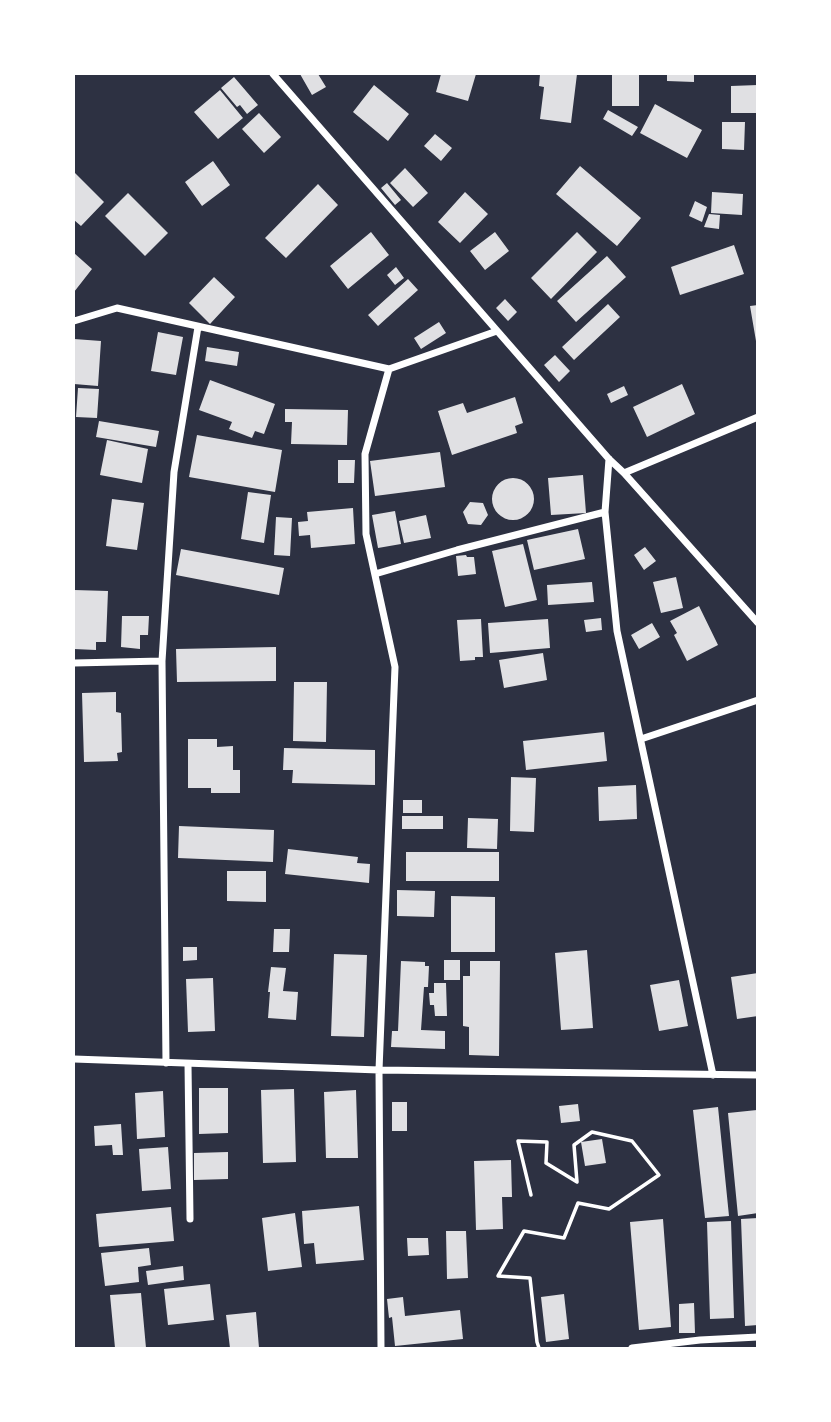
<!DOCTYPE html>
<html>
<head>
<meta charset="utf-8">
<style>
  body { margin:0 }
  #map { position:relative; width:831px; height:1422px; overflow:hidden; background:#2d3142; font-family:"Fira Sans",sans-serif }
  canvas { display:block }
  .frame { position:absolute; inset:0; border:75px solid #fff; pointer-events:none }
</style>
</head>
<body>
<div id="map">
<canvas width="831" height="1422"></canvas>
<div class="frame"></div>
</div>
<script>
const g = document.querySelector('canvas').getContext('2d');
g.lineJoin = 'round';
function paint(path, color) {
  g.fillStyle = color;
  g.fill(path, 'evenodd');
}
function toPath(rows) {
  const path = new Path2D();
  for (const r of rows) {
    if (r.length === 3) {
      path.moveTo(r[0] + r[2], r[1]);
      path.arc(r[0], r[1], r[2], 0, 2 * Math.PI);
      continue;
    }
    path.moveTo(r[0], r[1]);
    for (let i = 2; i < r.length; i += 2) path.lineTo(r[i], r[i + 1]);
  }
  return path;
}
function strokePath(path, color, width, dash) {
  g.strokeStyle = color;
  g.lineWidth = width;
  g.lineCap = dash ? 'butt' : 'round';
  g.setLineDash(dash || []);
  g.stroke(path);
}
paint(toPath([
  [300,74,318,74,326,87,312,95],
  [441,74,476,74,468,101,436,92],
  [540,74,577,74,571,123,540,119,544,87,539,86],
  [612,74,639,74,639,106,612,106],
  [667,74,694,74,694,82,667,81],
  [234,77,258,105,247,114,240,105,237,107,221,88],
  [374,85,409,114,388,141,353,112],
  [758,85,758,113,731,113,731,86],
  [220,90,243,118,218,139,194,112],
  [655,104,702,130,687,158,640,133],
  [608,110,638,127,632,136,603,119],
  [259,113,281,137,264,153,242,129],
  [722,122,745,122,744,150,722,149],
  [435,134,452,148,441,161,424,146],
  [213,161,230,185,202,206,185,182],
  [580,166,641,218,617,246,556,194],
  [405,168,428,193,413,207,390,183],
  [74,172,104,202,81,226,74,220],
  [387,183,401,200,395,205,381,188],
  [318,184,338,205,286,258,265,238],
  [465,192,488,214,460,243,438,222],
  [712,192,743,194,742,215,711,213],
  [128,193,168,233,145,256,105,216],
  [695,201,707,207,702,222,689,216],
  [709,214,720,215,719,229,704,227],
  [371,232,389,255,348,289,330,266],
  [495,232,509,251,485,270,470,251],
  [577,232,597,252,551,299,531,278],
  [734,245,744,274,680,295,671,267],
  [74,253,92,269,74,292],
  [607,256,626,277,576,322,557,301],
  [396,267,404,278,395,285,387,275],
  [214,277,235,297,210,324,189,303],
  [408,279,418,290,378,326,368,315],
  [505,299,517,312,508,321,496,308],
  [608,304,620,317,574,360,562,347],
  [758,305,758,341,756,341,750,306],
  [439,322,446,333,421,349,414,338],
  [158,332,183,337,176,375,151,371],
  [74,339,101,341,98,386,74,384],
  [207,347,239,352,237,366,205,361],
  [555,355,570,371,559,382,544,365],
  [210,380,275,404,264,434,255,431,252,438,229,429,232,422,199,410],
  [682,384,695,414,647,437,633,407],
  [624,386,628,395,611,403,607,394],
  [78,388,99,389,97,418,76,417],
  [515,397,523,423,515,426,517,433,452,455,438,411,463,403,467,413],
  [285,409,348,410,347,445,291,444,292,422,285,422],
  [99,421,159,431,156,447,96,437],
  [197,435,282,450,275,492,189,477],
  [107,440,148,449,142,483,100,475],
  [440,452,445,487,375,496,370,461],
  [338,460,355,460,354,483,338,483],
  [583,475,586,513,551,515,548,478],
  [513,499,21],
  [248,492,271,495,264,543,241,539],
  [112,499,144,503,137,550,106,546],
  [470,502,483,503,488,515,481,525,468,524,463,512],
  [353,508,355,544,311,548,310,535,299,536,298,522,308,521,307,512],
  [395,511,401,544,378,548,372,515],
  [426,515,431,538,404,543,399,521],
  [276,517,292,518,290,556,274,555],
  [578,529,585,559,534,570,527,540],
  [523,544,537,600,505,607,492,551],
  [645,547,656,561,644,570,634,555],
  [181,549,284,568,279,595,176,575],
  [466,555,467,557,474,557,476,574,458,576,456,556],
  [676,577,683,608,661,613,653,582],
  [592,582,594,602,548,605,547,585],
  [74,590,108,591,106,642,96,642,96,650,74,649],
  [699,606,718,645,687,661,674,635,677,633,670,621],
  [122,616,149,616,148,635,140,635,140,649,121,647],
  [601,618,602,630,586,632,584,620],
  [481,619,483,657,475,657,475,660,460,661,457,620],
  [548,619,550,648,490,653,488,623],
  [652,623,660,637,639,649,631,635],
  [276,647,276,681,177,682,176,649],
  [543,653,547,680,504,688,499,660],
  [294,682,327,682,326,742,293,741],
  [116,692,116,712,121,713,122,752,117,753,118,761,84,762,82,693],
  [604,732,607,761,526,770,523,741],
  [188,739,217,739,217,747,233,746,233,770,240,770,240,793,211,793,211,788,188,788],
  [284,748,375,750,375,785,292,783,293,770,283,770],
  [511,777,536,778,534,832,510,831],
  [636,785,637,819,599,821,598,787],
  [403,800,422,800,422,813,403,813],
  [402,816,443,816,443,829,402,829],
  [468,818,498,819,497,849,467,848],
  [179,826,274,830,273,862,178,858],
  [288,849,358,857,357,863,370,864,369,883,285,874],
  [406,852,499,852,499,881,406,881],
  [227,871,266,871,266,902,227,901],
  [397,890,435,891,434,917,397,916],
  [451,896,495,897,495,952,451,952],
  [274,929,290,929,289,952,273,952],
  [183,947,197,947,197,960,183,961],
  [587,950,593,1028,561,1030,555,953],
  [334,954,367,955,364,1037,331,1036],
  [444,960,460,960,460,980,444,980],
  [401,961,425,962,425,966,429,966,428,987,424,987,421,1030,445,1031,445,1049,391,1047,392,1031,398,1031],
  [470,961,500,961,499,1056,469,1055,469,1027,463,1026,463,976,470,976],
  [271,967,286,968,283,991,298,992,296,1020,268,1018,270,992,268,992],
  [758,973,758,1016,737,1019,731,977],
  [213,978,215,1031,188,1032,186,979],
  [679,980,688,1026,659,1031,650,985],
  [434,983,446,983,447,1016,435,1016,434,1005,430,1005,429,993,434,993],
  [199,1088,228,1088,228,1133,199,1134],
  [294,1089,296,1162,263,1163,261,1090],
  [356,1090,358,1158,326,1158,324,1092],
  [163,1091,165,1137,137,1139,135,1093],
  [392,1102,407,1102,407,1131,392,1131],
  [578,1104,580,1121,561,1123,559,1106],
  [718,1107,729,1216,705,1218,693,1110],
  [757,1110,758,1213,738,1216,728,1113],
  [121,1124,123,1155,113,1155,112,1145,95,1146,94,1126],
  [602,1139,606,1163,585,1166,581,1142],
  [168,1147,171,1189,142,1191,139,1149],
  [228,1152,228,1179,194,1180,194,1153],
  [511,1160,512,1197,502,1197,503,1229,476,1230,474,1161],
  [359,1206,364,1260,316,1264,314,1243,304,1244,302,1211],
  [171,1207,174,1241,99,1247,96,1214],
  [295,1213,302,1267,268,1271,262,1218],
  [758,1218,758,1325,745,1326,741,1219],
  [663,1219,671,1327,639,1330,630,1222],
  [731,1221,734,1318,710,1319,707,1222],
  [446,1231,466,1231,468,1278,447,1279],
  [407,1238,428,1238,429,1255,408,1256],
  [149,1248,151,1265,138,1267,139,1282,105,1286,101,1253],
  [183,1266,184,1280,148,1285,146,1271],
  [210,1284,214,1320,168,1325,164,1289],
  [141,1293,146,1348,115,1348,110,1295],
  [564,1294,569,1339,546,1342,541,1297],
  [403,1297,405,1316,460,1310,463,1339,395,1346,392,1317,389,1318,387,1299],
  [694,1303,695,1333,679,1333,679,1304],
  [256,1312,259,1348,230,1348,226,1315]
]), '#e0e0e3');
strokePath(toPath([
  [531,1195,518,1141,547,1142,546,1163,577,1182,574,1145,592,1132,632,1141,659,1175,609,1209,578,1203,564,1238,524,1231,498,1276,530,1278,537,1342,539,1348]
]), '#fff', 3.5);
strokePath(toPath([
  [273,74,609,459,624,473,758,623],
  [74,321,117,308,389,369,497,331],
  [609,459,605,512,617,631,713,1075],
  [624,473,758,417],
  [375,574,457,550,605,512],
  [74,663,162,661],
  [641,739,758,700],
  [74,1059,379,1070,758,1075],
  [166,1063,162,661,174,472,198,327],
  [188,1064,190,1219],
  [381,1348,379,1070,395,667,366,534,365,454,389,369],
  [632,1348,700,1340,758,1337]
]), '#fff', 7);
</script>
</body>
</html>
